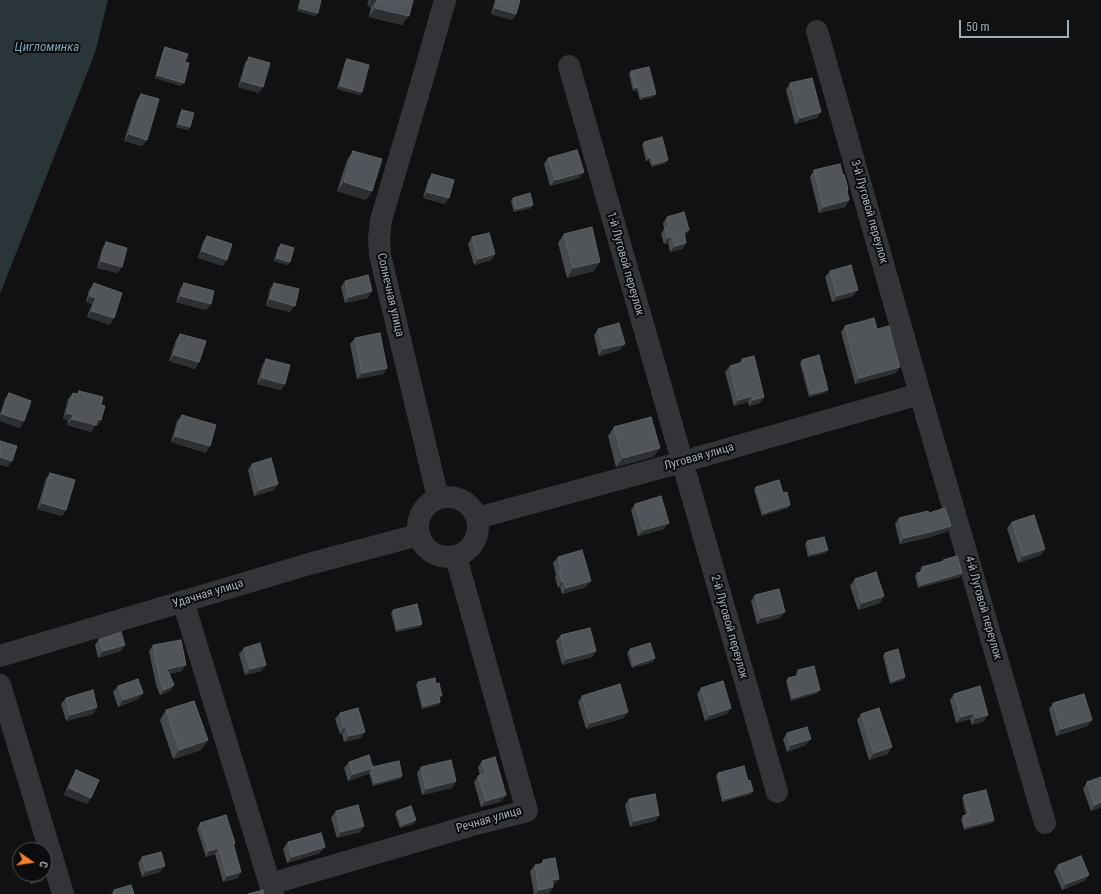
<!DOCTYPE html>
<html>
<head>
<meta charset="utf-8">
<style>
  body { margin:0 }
  #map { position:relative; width:1101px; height:894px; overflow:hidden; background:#111113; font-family:"Roboto Condensed",sans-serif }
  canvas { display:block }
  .north { position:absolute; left:12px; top:842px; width:40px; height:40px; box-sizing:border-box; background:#0c0c0e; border:1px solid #484c50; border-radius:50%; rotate:103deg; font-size:11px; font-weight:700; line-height:16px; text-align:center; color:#a2acb4 }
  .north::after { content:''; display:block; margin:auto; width:14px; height:18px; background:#f37f28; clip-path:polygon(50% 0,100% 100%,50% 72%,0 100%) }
  .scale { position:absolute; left:959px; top:20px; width:110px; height:18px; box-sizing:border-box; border:2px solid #a2acb4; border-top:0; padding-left:5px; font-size:12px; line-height:14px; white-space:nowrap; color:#a2acb4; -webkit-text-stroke:3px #0c0c0e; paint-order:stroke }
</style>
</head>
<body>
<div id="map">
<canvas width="1101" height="894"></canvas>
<div class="north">С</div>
<div class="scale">50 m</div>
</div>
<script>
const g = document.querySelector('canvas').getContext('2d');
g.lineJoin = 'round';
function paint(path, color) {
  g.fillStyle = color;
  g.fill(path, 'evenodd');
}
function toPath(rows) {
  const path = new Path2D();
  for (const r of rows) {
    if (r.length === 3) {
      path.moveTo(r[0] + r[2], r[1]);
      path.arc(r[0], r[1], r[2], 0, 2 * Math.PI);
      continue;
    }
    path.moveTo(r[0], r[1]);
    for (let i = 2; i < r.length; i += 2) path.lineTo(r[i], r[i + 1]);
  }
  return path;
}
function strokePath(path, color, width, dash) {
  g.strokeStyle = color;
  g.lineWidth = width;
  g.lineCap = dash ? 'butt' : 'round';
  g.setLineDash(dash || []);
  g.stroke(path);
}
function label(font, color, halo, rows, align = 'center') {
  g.font = font + ' "Roboto Condensed",sans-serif';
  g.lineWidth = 4;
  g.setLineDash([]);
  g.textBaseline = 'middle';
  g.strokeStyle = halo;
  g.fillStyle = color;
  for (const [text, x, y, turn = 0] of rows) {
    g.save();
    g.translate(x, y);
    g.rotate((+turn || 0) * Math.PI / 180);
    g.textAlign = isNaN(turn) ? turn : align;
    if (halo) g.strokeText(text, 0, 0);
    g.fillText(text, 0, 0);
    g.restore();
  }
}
paint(toPath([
  [0,0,108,0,95,53,0,294]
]), '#293538');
strokePath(toPath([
  [817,31,920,394,1045,823],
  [569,66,777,792],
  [448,527,30],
  [438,498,380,255,379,239,381,220,425,71,445,0],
  [477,518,682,462,920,394],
  [183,601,273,894],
  [0,656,309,564,418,535],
  [0,685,63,894],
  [270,884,476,824,527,811,456,557]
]), '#323438', 22);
paint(toPath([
  [300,0,321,0,315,16,297,11],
  [369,0,413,0,402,25,369,17,371,7,367,6],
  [495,0,520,0,516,14,512,20,491,14],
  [165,47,185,62,184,83,181,86,155,78,163,50],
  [249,57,259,93,238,87,245,63],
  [347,59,362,92,360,95,337,89,345,62],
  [631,71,653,97,640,100,637,90,633,91,629,74],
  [790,83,817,118,795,124,786,90],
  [141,94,147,140,142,146,124,141,137,100],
  [182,110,188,130,176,127,180,113],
  [644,142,666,163,652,167,649,160,646,161,642,145],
  [353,151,372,191,366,200,337,191,347,160],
  [548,158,584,172,579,178,550,186,544,164],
  [814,170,843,175,848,189,847,191,849,200,845,207,819,213,810,177],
  [432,174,445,204,423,198,428,180],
  [513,198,531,208,514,212,511,201],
  [667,217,689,230,685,236,686,243,682,249,670,252,668,243,664,244,661,234,664,229,663,223],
  [564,234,594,271,567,278,558,243],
  [207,236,223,266,198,258,203,242],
  [472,237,495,254,491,260,474,265,468,244],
  [106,242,118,273,97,268,102,249],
  [281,244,290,262,288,265,274,261,278,247],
  [830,271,853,296,832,302,825,277],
  [345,281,368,298,345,303,341,287],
  [94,283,110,325,87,317,92,304,86,302,89,290],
  [184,283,211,304,206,310,176,302,180,289],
  [274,283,290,312,266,306,270,289],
  [845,326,877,329,896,373,855,384,841,332],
  [598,329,620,350,599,356,594,335],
  [180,334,199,362,195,369,169,361,176,340],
  [355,338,387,368,383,374,357,379,350,344],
  [266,359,281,390,257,384,262,366],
  [742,359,764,397,760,403,749,406,748,402,734,406,725,372,730,366,739,364],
  [802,360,825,393,809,397,800,363],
  [79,391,101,405,101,420,97,426,95,426,91,432,67,425,68,421,63,419,68,399,73,393,77,394],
  [9,393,20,428,0,421,0,414,5,399],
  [182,415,206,453,171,442,177,421],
  [614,427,660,448,653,457,616,467,608,436],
  [252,464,274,490,254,496,248,470],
  [50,473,66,510,62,516,37,509,46,479],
  [756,487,783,493,788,508,762,516,754,490],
  [635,504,664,529,638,536,631,510],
  [929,513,951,526,946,532,930,537,900,544,895,524,899,518],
  [1012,522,1041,555,1018,563,1007,528],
  [807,541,826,553,808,557,805,544],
  [558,557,586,587,562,594,560,587,558,588,555,577,556,575,553,563],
  [943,560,960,577,918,588,915,576,917,573,920,572,920,570,922,567,943,561],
  [855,579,884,596,880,603,858,610,850,586],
  [755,595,780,618,757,624,751,601],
  [393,610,422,624,420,627,396,632,391,613],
  [561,635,596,651,592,657,562,665,556,641],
  [99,639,121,651,98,658,95,645],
  [153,645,182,671,169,674,174,685,170,691,160,695,156,685,149,651],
  [244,648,262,671,245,675,239,654],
  [630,649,653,662,632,668,627,653],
  [885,653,903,680,890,684,883,656],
  [798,670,818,693,791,701,786,681,788,678,797,676,796,673],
  [418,682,440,699,440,702,438,705,422,709,416,685],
  [118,686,143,693,138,699,118,707,113,692],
  [701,688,727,714,705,721,697,694],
  [954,694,984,721,972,725,970,719,956,723,950,700],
  [582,696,624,718,586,729,578,702],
  [66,698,97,707,93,714,66,721,61,704],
  [1053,703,1088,726,1056,736,1049,709],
  [166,710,208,740,201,750,173,759,160,720],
  [340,713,361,738,344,742,342,734,340,734,335,719],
  [861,714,888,754,869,760,857,720],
  [787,733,806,745,787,752,783,739],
  [482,761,502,801,481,807,474,782,478,776,480,776,478,767],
  [349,762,372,767,400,779,373,786,369,773,368,774,348,781,344,768],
  [421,767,456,781,452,788,422,795,417,773],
  [76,770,91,798,87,804,64,795,72,777],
  [718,773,748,781,751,794,722,802,716,776],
  [1101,777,1101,807,1091,811,1083,789,1087,782],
  [964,795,994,820,992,823,964,830,961,819,963,816,966,815,962,798],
  [629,799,659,815,655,821,630,827,625,805],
  [336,811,360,832,337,838,331,818],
  [397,811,414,824,400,828,395,814],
  [200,823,235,843,234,845,238,878,223,882,215,854,206,857,197,829],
  [288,842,320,853,287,863,283,849],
  [142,857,160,872,142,877,138,863],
  [543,860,554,885,553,885,549,893,545,894,534,894,530,871,535,865,541,864],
  [1058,865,1089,875,1084,881,1062,890,1054,871],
  [25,874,44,874,47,875,42,881,31,884,29,879,27,880],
  [114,890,134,894,111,894]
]), '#474a4e');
paint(toPath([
  [371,0,377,0,371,7,367,6],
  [299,8,318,13,315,16,297,11],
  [375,8,409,16,402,25,369,17],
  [495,8,516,14,512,20,491,14],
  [157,75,184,83,181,86,155,78],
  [242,81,263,87,259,93,238,87],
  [340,86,362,92,360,95,337,89],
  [639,87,637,90,633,91,635,88],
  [656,94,653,97,640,100,642,97],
  [821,112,817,118,795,124,800,118],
  [178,124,190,127,188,130,176,127],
  [129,134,147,140,142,146,124,141],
  [652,157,649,160,646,161,649,158],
  [668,160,666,163,652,167,654,164],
  [584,172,579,178,550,186,555,180],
  [344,182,372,191,366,200,337,191],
  [427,192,449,198,445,204,423,198],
  [849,200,845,207,819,213,823,207],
  [533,205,531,208,514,212,516,209],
  [689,230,685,236,684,232],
  [672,237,668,243,664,244,668,238],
  [686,243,682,249,670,252,675,246],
  [202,251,227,260,223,266,198,258],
  [495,254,491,260,474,265,478,259],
  [277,258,290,262,288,265,274,261],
  [101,261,122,267,118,273,97,268],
  [600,262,594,271,567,278,573,268],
  [858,290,853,296,832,302,837,296],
  [372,291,368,298,345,303,349,297],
  [90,296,96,298,92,304,86,302],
  [181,296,211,304,206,310,176,302],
  [270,299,295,306,290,312,266,306],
  [92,311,114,318,110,325,87,317],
  [625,344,620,350,599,356,603,349],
  [174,355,199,362,195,369,169,361],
  [900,367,896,373,855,384,859,378],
  [387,368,383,374,357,379,362,373],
  [262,378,285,384,281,390,257,384],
  [828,390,825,393,809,397,811,394],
  [752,396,748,402,734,406,738,400],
  [764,397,760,403,749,406,753,400],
  [67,413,73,415,68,421,63,419],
  [2,414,24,421,20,428,0,421,0,417],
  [72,419,97,419,101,420,97,426,95,426,91,432,67,425],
  [175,436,210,446,206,453,171,442],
  [660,448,653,457,616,467,623,458],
  [0,457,12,461,8,467,0,465],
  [278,484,274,490,254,496,259,490],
  [42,503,66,510,62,516,37,509],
  [790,505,788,508,762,516,764,513],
  [669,523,664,529,638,536,643,530],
  [951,526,946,532,930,537,900,544,904,538],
  [1045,549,1041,555,1018,563,1023,556],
  [828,550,826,553,808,557,811,554],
  [962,573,960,577,918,588,921,585],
  [564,581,560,587,558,588,562,582],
  [591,581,586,587,562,594,566,588],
  [884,596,880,603,858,610,862,603],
  [785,612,780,618,757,624,761,618],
  [422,624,420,627,396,632,398,629],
  [125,645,121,651,98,658,103,651],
  [596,651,592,657,562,665,566,659],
  [655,658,653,662,632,668,634,665],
  [186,665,182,671,163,675,167,669],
  [266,665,262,671,245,675,250,669],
  [905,677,903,680,890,684,892,681],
  [174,685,170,691,160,695,164,690],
  [820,690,818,693,791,701,793,698],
  [143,693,138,699,118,707,123,700],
  [440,702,438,705,422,709,424,706],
  [97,707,93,714,66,721,70,715],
  [731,708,727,714,705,721,710,715],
  [628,712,624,718,586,729,590,723],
  [974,713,970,719,956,723,961,717],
  [988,715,984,721,972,725,976,718],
  [1092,720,1088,726,1056,736,1061,729],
  [346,727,342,734,340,734,344,728],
  [365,732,361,738,344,742,349,736],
  [811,739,806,745,787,752,791,745],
  [208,740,201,750,173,759,179,750],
  [892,747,888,754,869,760,874,753],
  [373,768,368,774,348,781,353,774],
  [402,776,400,779,373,786,375,783],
  [456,781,452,788,422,795,426,789],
  [69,788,91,798,87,804,64,795],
  [753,791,751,794,722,802,725,799],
  [506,795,502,801,481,807,486,801],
  [1101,802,1101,807,1091,811,1095,805],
  [659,815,655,821,630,827,634,821],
  [416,820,414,824,400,828,402,825],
  [994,820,992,823,964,830,966,827],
  [364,826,360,832,337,838,341,832],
  [325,847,320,853,287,863,292,857],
  [219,848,215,854,206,857,209,851],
  [165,866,160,872,142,877,146,871],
  [241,872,238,878,223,882,227,876],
  [31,874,33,874,29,879,27,880],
  [47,875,42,881,31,884,35,878],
  [1089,875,1084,881,1062,890,1066,884],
  [559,879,554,885,548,886,552,880],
  [553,887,549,893,545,894,536,894,539,890]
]), '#2d2f32');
const building = toPath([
  [301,0,321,0,318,13,299,8,301,0],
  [377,0,413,0,409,16,375,8,377,0],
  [497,0,520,0,516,14,495,8,497,0],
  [165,47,188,54,185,62,189,63,184,83,157,75,165,47],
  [249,57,270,63,263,87,242,81,249,57],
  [347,59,369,65,362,92,340,86,347,59],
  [649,67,656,94,642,97,639,87,635,88,631,71,649,67],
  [812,78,821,112,800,118,790,83,812,78],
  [141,94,159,99,147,140,129,134,141,94],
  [182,110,194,113,190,127,178,124,182,110],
  [662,137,668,160,654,164,652,157,649,158,644,142,662,137],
  [577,150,584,172,555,180,548,158,577,150],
  [353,151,382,159,372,191,344,182,353,151],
  [840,164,843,175,844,174,848,189,847,190,849,200,823,207,814,170,840,164],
  [432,174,454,180,449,198,427,192,432,174],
  [530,193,533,205,516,209,513,198,530,193],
  [684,212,689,230,684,232,686,243,675,246,672,237,668,238,665,228,669,226,667,217,684,212],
  [592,227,600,262,573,268,564,234,592,227],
  [489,233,495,254,478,259,472,237,489,233],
  [207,236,232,244,227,260,202,251,207,236],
  [106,242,127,248,122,267,101,261,106,242],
  [281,244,294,248,290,262,277,258,281,244],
  [851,265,858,290,837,296,830,271,851,265],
  [368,275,372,291,349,297,345,281,368,275],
  [94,283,122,293,114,318,92,311,96,298,90,296,94,283],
  [184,283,214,291,211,304,181,296,184,283],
  [274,283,299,289,295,306,270,299,274,283],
  [874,318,877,329,889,326,900,367,859,378,845,326,874,318],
  [619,323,625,344,603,349,598,329,619,323],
  [380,333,387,368,362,373,355,338,380,333],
  [180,334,206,341,199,362,174,355,180,334],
  [819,355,828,390,811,394,802,360,819,355],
  [754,356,764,397,753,400,752,396,738,400,730,366,743,362,742,359,754,356],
  [266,359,290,365,285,384,262,378,266,359],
  [79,391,103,397,101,405,105,406,101,420,97,419,96,425,72,419,73,415,67,413,73,393,78,394,79,391],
  [9,393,31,401,24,421,2,414,9,393],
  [182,415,216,425,210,446,175,436,182,415],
  [651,417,660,448,623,458,614,427,651,417],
  [0,441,17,446,12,461,0,457,0,441],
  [271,458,278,484,259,490,252,464,271,458],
  [50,473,75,480,66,510,42,503,50,473],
  [779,480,783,493,787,492,790,505,764,513,756,487,779,480],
  [661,496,669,523,643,530,635,504,661,496],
  [945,508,951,526,934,531,904,538,899,518,928,511,929,513,945,508],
  [1034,515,1045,549,1023,556,1012,522,1034,515],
  [824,537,828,550,811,554,807,541,824,537],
  [582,550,591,581,566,588,564,581,562,582,559,570,561,570,558,557,582,550],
  [957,556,962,573,921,585,917,573,923,572,922,567,944,561,943,560,957,556],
  [876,572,884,596,862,603,855,579,876,572],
  [779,589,785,612,761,618,755,595,779,589],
  [417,604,422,624,398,629,393,610,417,604],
  [590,628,596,651,566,659,561,635,590,628],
  [121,632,125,645,103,651,99,639,121,632],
  [181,640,186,665,167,669,174,685,164,690,160,679,153,645,181,640],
  [260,643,266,665,250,669,244,648,260,643],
  [650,643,655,658,634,665,630,649,650,643],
  [898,649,905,677,892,681,885,653,898,649],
  [814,666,820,690,793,698,788,678,800,675,798,670,814,666],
  [435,678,436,684,439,683,442,696,439,696,440,702,424,706,418,682,435,678],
  [138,679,143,693,123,700,118,686,138,679],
  [723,681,731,708,710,715,701,688,723,681],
  [620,684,628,712,590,723,582,696,620,684],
  [980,686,988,715,976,718,974,713,961,717,954,694,980,686],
  [93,690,97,707,70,715,66,698,93,690],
  [1084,694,1092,720,1061,729,1053,703,1084,694],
  [194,701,208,740,179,750,166,710,194,701],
  [358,708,365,732,349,736,346,727,344,728,340,713,358,708],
  [879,708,892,747,874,753,861,714,879,708],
  [807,727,811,739,791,745,787,733,807,727],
  [369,755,373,768,353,774,349,762,369,755],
  [495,757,506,795,486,801,478,776,486,774,482,761,495,757],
  [451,760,456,781,426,789,421,767,451,760],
  [399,761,402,776,375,783,371,770,373,768,372,767,399,761],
  [744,766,748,781,750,780,753,791,725,799,718,773,744,766],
  [76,770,99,780,91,798,69,788,76,770],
  [1101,777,1101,802,1095,805,1087,782,1101,777],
  [986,790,994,820,966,827,963,816,969,814,964,795,986,790],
  [655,794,659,815,634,821,629,799,655,794],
  [358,805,364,826,341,832,336,811,358,805],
  [411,806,416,820,402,825,397,811,411,806],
  [226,815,235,843,233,843,241,872,227,876,219,848,209,851,200,823,226,815],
  [321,833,325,847,292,857,288,842,321,833],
  [161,852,165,866,146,871,142,857,161,852],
  [1081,856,1089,875,1066,884,1058,865,1081,856],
  [555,858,559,879,552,880,553,887,539,890,535,865,544,863,543,860,555,858],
  [44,866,47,875,35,878,34,874,44,874,44,866],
  [131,885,134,894,115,894,114,890,131,885],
  [263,890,264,894,248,894,263,890]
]);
paint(building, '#515559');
strokePath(building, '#5d6267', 1);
label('12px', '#a2acb4', '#0c0c0e', [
  ["3-й Луговой переулок",869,212,74],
  ["1-й Луговой переулок",625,264,74],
  ["Солнечная улица",390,295,77],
  ["Луговая улица",699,457,-16],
  ["Удачная улица",208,594,-17],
  ["4-й Луговой переулок",983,608,74],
  ["2-й Луговой переулок",729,627,74],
  ["Речная улица",489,820,-16]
]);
label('italic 13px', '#78a3b0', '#0c0c0e', [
  ["Цигломинка",47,48]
]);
</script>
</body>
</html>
